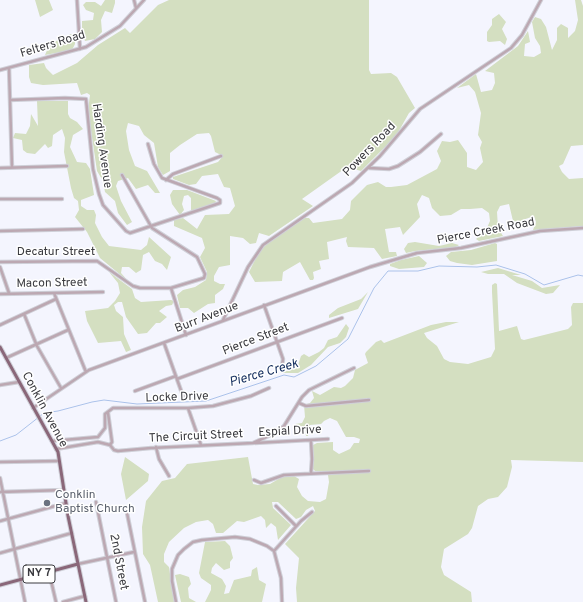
<!DOCTYPE html>
<html>
<head>
<meta charset="utf-8">
<style>
  body { margin:0 }
  canvas { display:block; background:#f4f5fe }
</style>
</head>
<body>
<canvas width="583" height="602"></canvas>
<script>
const g = document.querySelector('canvas').getContext('2d');
g.lineJoin = 'round';
function paint(path, color) {
  g.fillStyle = color;
  g.fill(path, 'evenodd');
}
function toPath(rows) {
  const path = new Path2D();
  for (const r of rows) {
    path.moveTo(r[0], r[1]);
    for (let i = 2; i < r.length; i += 2) path.lineTo(r[i], r[i + 1]);
  }
  return path;
}
function strokePath(path, color, width, dash) {
  g.strokeStyle = color;
  g.lineWidth = width;
  g.lineCap = dash ? 'butt' : 'round';
  g.setLineDash(dash || []);
  g.stroke(path);
}
function label(font, color, halo, rows, align = 'center') {
  g.font = font + ' Overpass,sans-serif';
  g.lineWidth = 3;
  g.setLineDash([]);
  g.textBaseline = 'middle';
  g.strokeStyle = halo;
  g.fillStyle = color;
  for (const [text, x, y, turn = 0] of rows) {
    g.save();
    g.translate(x, y);
    g.rotate((+turn || 0) * Math.PI / 180);
    g.textAlign = isNaN(turn) ? turn : align;
    if (halo) g.strokeText(text, 0, 0);
    g.fillText(text, 0, 0);
    g.restore();
  }
}
paint(toPath([
  [35,0,49,0,53,10,40,17],
  [105,0,115,0,115,3,112,13,105,11,101,20,102,32,95,39,85,41,82,34,82,21,93,20,94,13,86,10,83,5,86,2,95,2,101,6],
  [169,0,369,0,369,70,371,74,391,73,397,77,415,108,409,113,396,136,361,171,347,167,302,199,313,206,269,236,259,233,256,243,250,244,243,238,230,236,230,265,219,267,214,276,214,281,220,284,225,284,223,289,215,295,215,303,208,304,194,313,188,308,180,308,177,295,183,290,195,287,206,280,207,272,200,257,205,248,202,238,174,226,174,220,183,218,197,229,205,215,229,214,235,206,230,188,224,187,218,174,202,176,196,184,189,185,173,179,173,177,218,162,223,156,215,152,211,136,209,133,197,134,180,145,170,153,170,171,163,175,158,167,154,143,144,135,139,126,128,123,126,131,129,150,135,166,147,171,160,193,155,193,148,185,136,189,128,178,118,181,116,186,121,201,132,222,127,225,118,213,115,201,105,192,103,181,97,171,88,110,90,95,87,93,81,95,77,83,43,85,31,83,29,77,29,65,44,63,46,68,53,75,77,63,98,45,125,28,130,33,158,5],
  [575,0,581,0,583,6,583,145,571,146,563,164,559,166,562,172,569,179,583,178,583,226,533,230,536,222,534,216,517,222,513,221,509,204,500,206,497,212,498,228,503,236,479,241,476,239,486,230,490,221,489,213,482,208,470,209,461,209,451,215,440,216,432,208,429,198,422,195,417,204,420,217,403,235,400,227,385,229,389,252,396,252,397,256,382,259,374,248,348,247,346,241,347,237,327,242,329,259,319,261,321,269,313,272,314,278,313,280,310,280,300,262,283,272,282,281,255,282,249,272,260,250,269,242,305,218,309,218,313,223,342,219,350,210,351,201,367,185,378,182,386,187,391,187,407,185,437,169,441,161,437,151,442,141,450,142,458,140,467,153,467,167,476,170,483,162,480,148,482,142,478,135,481,113,475,92,469,85,457,88,476,74,481,92,492,90,495,83,494,73,485,71,518,46,528,31,530,42,525,44,524,56,534,57,541,53,540,46,535,38,532,22,535,17,541,19,546,27,552,50,557,40,557,28,561,24,568,28,568,38,575,31,578,20],
  [499,14,506,22,502,29,507,39,505,45,500,41,489,42,487,41,487,32,492,25,492,19],
  [71,34,75,36,75,44,72,50,45,55,48,48,54,42],
  [37,101,68,101,68,114,70,118,77,122,83,129,73,135,70,147,77,162,86,163,90,169,94,195,81,200,81,206,87,210,94,210,96,215,95,223,102,237,109,246,141,250,147,245,149,237,171,257,167,270,162,264,155,261,149,252,143,255,141,270,136,273,129,267,122,267,121,273,128,281,100,258,87,232,75,217,79,210,78,201,74,198,71,188,64,152,65,138,62,129,53,135,52,146,48,148,45,144,35,154,27,153,23,150,22,140,13,138,15,133,26,134,30,126,31,114,38,126],
  [173,190,187,190,216,201,215,203,193,211,191,210,191,198,188,195,184,196,182,204,184,210,180,215,172,204,170,195],
  [415,242,439,246,452,243,459,245,456,247,415,251,406,253,404,249,408,243],
  [495,243,497,244,497,261,472,265,457,263,450,261,446,256,451,252,471,250],
  [419,256,427,263,424,267,399,269,390,266,390,264,401,260],
  [498,268,521,275,512,275,532,281,542,288,560,285,553,293,546,294,517,283,504,274,488,274,481,272],
  [109,272,132,289,135,298,141,302,171,300,174,301,172,305,166,306,159,311,167,317,160,323,156,323,147,333,138,334,126,317,122,302,118,302,114,305,116,311,123,317,124,334,131,350,126,352,121,341,98,343,87,321,85,311,108,308,115,301,120,293,118,283],
  [495,283,497,284,499,331,517,326,521,339,524,340,568,329,572,325,571,307,573,303,583,303,583,462,511,460,512,467,507,487,498,497,488,499,478,506,472,528,468,534,444,549,441,567,444,575,471,592,472,602,297,602,296,588,299,558,285,544,315,511,313,506,306,510,301,517,296,519,278,502,272,502,273,508,291,525,278,540,276,527,271,523,266,528,265,520,261,516,244,522,237,521,223,533,216,533,213,524,208,520,196,522,184,528,169,542,164,554,164,562,169,567,174,602,158,602,150,565,143,554,142,527,146,501,162,481,175,478,187,464,248,457,253,484,258,485,270,484,282,477,294,476,299,479,297,487,302,496,308,501,320,502,326,499,329,482,328,475,325,471,315,471,313,469,313,445,317,443,333,442,333,450,339,454,350,449,354,443,359,443,360,439,354,437,346,437,337,421,330,418,324,421,321,424,310,425,308,436,306,436,305,428,295,424,302,423,305,417,304,405,310,403,314,398,312,391,320,395,334,387,341,388,345,386,353,378,355,370,368,363,365,354,366,352,376,342,381,340,384,343,431,325,446,322,459,322,424,333,427,338,437,346,444,359,450,362,468,364,491,357,495,349,492,292,492,285],
  [368,292,358,309,329,318,329,315,338,308,361,299],
  [346,324,349,328,346,337,340,343,328,347,311,365,298,373,280,373,297,368,301,356,304,354,309,357,319,352,324,348,328,340,337,337],
  [125,457,149,474,148,481,126,500,121,474],
  [205,542,225,541,230,546,233,558,230,562,230,568,224,570,216,563,212,568,211,573,222,579,226,586,224,594,229,593,234,580,251,576,252,570,257,567,259,580,266,584,262,602,205,602,211,590,211,585,201,578,199,573],
  [180,574,189,577,191,584,188,588,189,598,196,602,181,602,175,575]
]), '#d4dfc1');
strokePath(toPath([
  [0,441,16,435,44,413,58,411,92,402,104,400,137,404,206,401,284,375,294,377,316,366,348,339,374,288,388,271,418,271,439,266,477,267,496,265,525,274,544,285,578,275,583,276]
]), '#abc2ea', 1);
const minor = toPath([
  [77,0,80,49],
  [134,0,136,8],
  [9,68,12,167],
  [0,70,86,47,120,26,144,0],
  [10,100,65,98,86,99,93,169,99,194,103,205,126,231,130,233,220,203,220,200,217,198,162,178,154,164,148,144],
  [0,168,67,166],
  [369,168,389,169,398,166,420,152,441,134],
  [166,180,173,174,221,156],
  [0,199,62,199],
  [0,231,83,229],
  [0,262,97,261,133,286,140,288,171,288,204,278,205,274,197,257,152,228,122,175],
  [0,267,9,293],
  [171,288,186,335],
  [54,293,86,372],
  [0,294,103,292],
  [264,305,283,359,282,366],
  [24,314,37,346,61,388],
  [223,320,248,267,263,245,352,183,380,156,420,109,511,48,522,35,541,0],
  [0,325,56,299],
  [164,343,183,396],
  [6,358,68,330],
  [177,379,342,318],
  [0,385,19,382],
  [135,391,176,376],
  [299,403,306,406,369,400],
  [33,408,89,370,370,267,417,253,461,248,540,231,583,228],
  [188,408,201,445],
  [108,413,112,442,110,445],
  [52,441,98,437,105,428,105,414,113,408,188,408,213,406,251,396,269,388],
  [255,443,328,439],
  [110,445,114,450,118,451,151,448,253,443,275,433,284,426,302,397,309,390,354,368],
  [156,447,159,459,169,476],
  [56,449,98,442,110,445],
  [0,462,59,461],
  [311,473,312,459,311,441],
  [0,478,25,602],
  [254,480,261,483,284,475,369,471],
  [0,492,64,490],
  [96,502,116,602],
  [276,506,296,526],
  [126,508,145,602],
  [0,521,66,503],
  [274,551,301,521,312,512],
  [0,553,72,533],
  [78,564,134,552],
  [49,572,56,602],
  [63,602,85,596],
  [176,602,172,581,172,569,178,555,184,549,193,542,202,540,235,537,250,539,267,546,274,551,281,578,282,602]
]);
const major = toPath([
  [0,347,58,452,68,516,86,602],
  [0,585,78,564]
]);
strokePath(minor, '#cfd0d8', 4.5);
strokePath(major, '#cfd0d8', 5);
strokePath(minor, '#bca8b2', 2.5);
strokePath(major, '#8a6779', 3);
for (const [x, y, r, color] of [
  [47,503,4,"#6b7280"]
]) {
  const dot = new Path2D();
  dot.arc(x, y, r, 0, 2 * Math.PI);
  g.fillStyle = color;
  g.fill(dot);
  strokePath(dot, '#fff', 1.5);
}
for (const [x, y, w] of [
  [39,574,32]
]) {
  const box = new Path2D();
  box.roundRect(x - w / 2, y - 9, w, 18, 3);
  g.fillStyle = '#fff';
  g.fill(box);
  strokePath(box, '#3a3a3f', 1);
}
label('bold 11px', '#3a3a3f', null, [
  ["NY 7",39,574]
]);
label('12px', '#3a3a3f', '#fff', [
  ["Felters Road",53,45,-17],
  ["Harding Avenue",101,146,82],
  ["Powers Road",370,150,-46],
  ["Pierce Creek Road",486,232,-11],
  ["Decatur Street",56,253],
  ["Macon Street",52,284,-1],
  ["Burr Avenue",207,318,-21],
  ["Pierce Street",256,340,-21],
  ["Locke Drive",177,398,-2],
  ["Conklin Avenue",44,410,62],
  ["Espial Drive",290,432,-3],
  ["The Circuit Street",196,437,-3],
  ["2nd Street",118,562,79]
]);
label('12px', '#5b616d', '#fff', [
  ["Conklin",55,496],
  ["Baptist Church",55,510]
], 'left');
label('italic 13px', '#132d5d', '#fff', [
  ["Pierce Creek",264,374,-16]
]);
</script>
</body>
</html>
